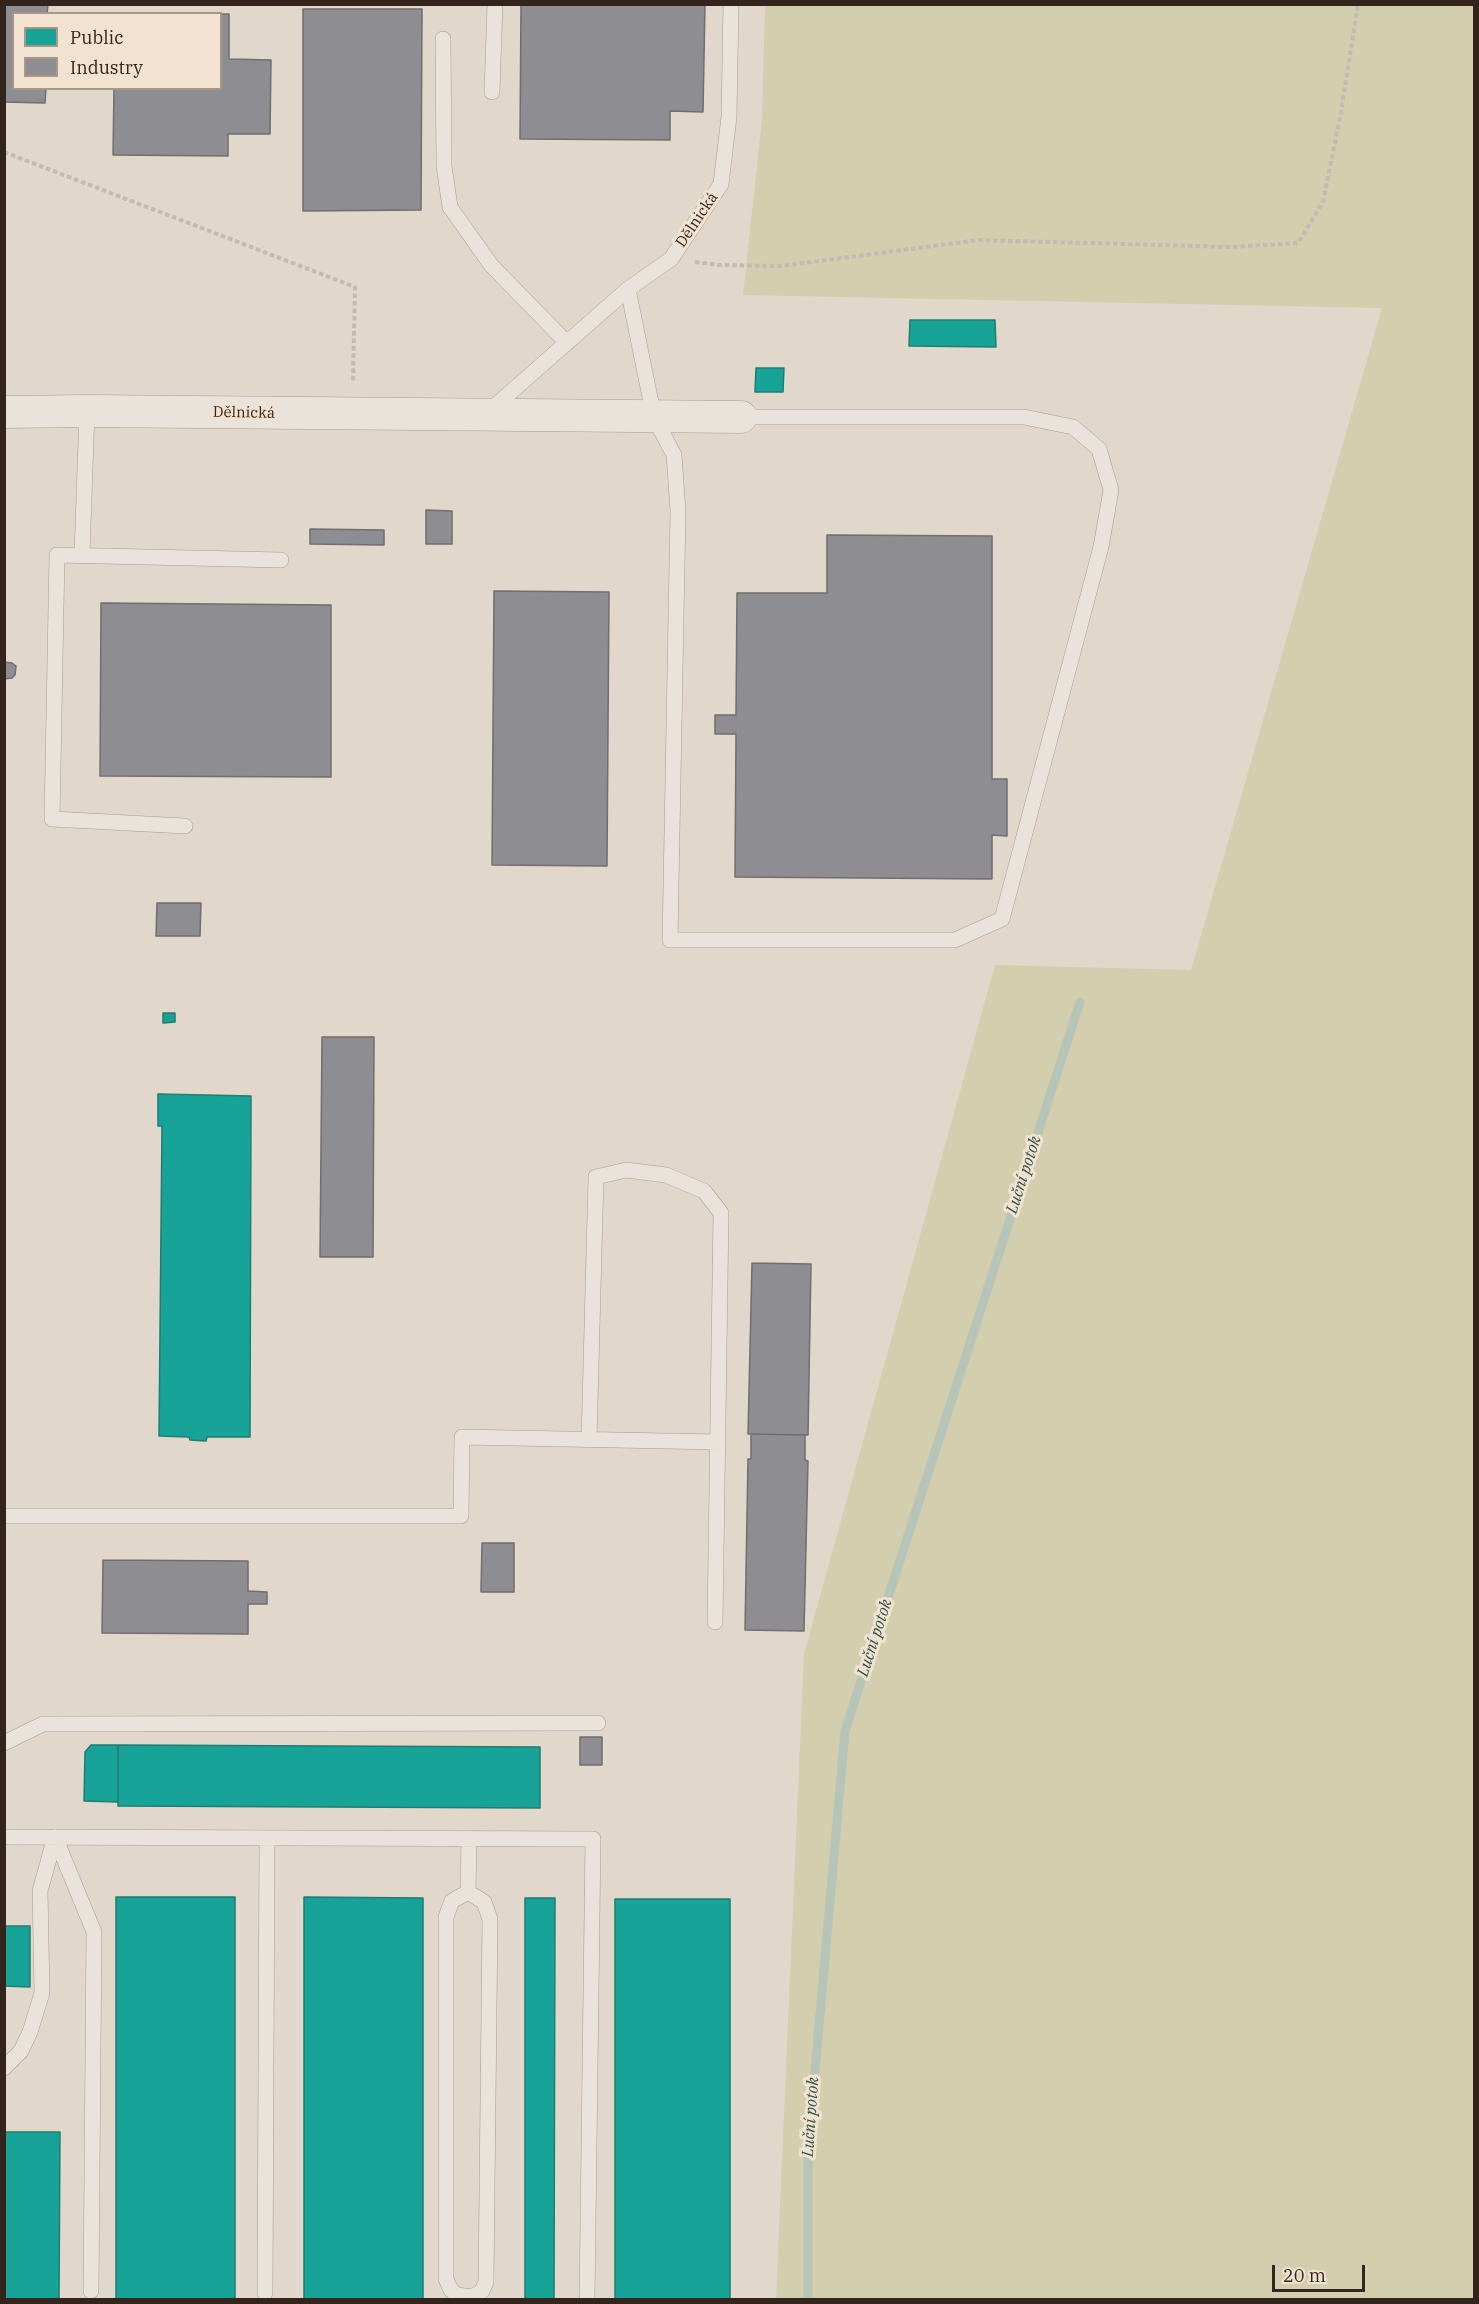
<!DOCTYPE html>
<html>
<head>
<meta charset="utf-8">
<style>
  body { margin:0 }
  #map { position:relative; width:1479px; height:2304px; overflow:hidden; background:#e1d7ca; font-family:"IBM Plex Serif",serif }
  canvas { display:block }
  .frame { position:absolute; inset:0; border:6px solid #33241d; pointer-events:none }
  .legend { position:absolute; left:12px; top:12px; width:210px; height:78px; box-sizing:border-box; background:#f2e3d0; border:2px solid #a69788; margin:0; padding:8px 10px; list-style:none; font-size:18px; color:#33241d }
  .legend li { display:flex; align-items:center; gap:12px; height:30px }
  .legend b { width:30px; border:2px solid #a69788 }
  .scale { position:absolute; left:1272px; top:2265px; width:93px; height:27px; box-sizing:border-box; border:3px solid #33241d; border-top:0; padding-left:8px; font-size:18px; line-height:21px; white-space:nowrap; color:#33241d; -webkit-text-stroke:4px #f2e3d0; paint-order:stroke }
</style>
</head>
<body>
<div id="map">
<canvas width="1479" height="2304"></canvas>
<div class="frame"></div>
<ul class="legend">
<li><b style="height:16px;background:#17a398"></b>Public</li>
<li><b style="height:16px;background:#8d8d92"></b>Industry</li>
</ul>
<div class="scale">20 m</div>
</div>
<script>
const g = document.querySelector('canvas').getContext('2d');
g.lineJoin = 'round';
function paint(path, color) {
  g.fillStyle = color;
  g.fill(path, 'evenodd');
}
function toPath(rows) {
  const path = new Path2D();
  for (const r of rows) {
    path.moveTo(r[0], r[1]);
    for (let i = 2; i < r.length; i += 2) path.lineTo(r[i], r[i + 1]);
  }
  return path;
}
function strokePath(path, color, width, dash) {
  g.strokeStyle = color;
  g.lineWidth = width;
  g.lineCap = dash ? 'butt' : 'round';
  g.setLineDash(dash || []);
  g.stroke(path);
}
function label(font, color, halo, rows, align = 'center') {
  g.font = font + ' "IBM Plex Serif",serif';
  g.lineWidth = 6;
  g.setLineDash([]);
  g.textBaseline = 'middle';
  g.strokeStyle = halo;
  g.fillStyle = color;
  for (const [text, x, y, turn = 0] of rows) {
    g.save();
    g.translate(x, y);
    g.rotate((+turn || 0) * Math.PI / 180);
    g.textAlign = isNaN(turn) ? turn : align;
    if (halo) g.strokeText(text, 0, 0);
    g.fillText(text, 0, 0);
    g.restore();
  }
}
paint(toPath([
  [765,5,1474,5,1474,2299,776,2299,804,1654,995,965,1191,970,1382,308,743,295,762,119]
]), '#d3cead');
const public = toPath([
  [910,320,995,320,996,347,909,346,910,320],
  [756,368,784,368,783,392,755,392,756,368],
  [163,1013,175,1013,175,1022,163,1023,163,1013],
  [158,1094,251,1096,250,1437,207,1437,206,1441,190,1440,189,1437,159,1436,162,1126,158,1126,158,1094],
  [91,1745,118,1745,118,1802,84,1801,85,1752,91,1745],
  [118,1745,540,1747,540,1808,118,1806,118,1745],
  [116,1897,235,1897,235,2300,116,2300,116,1897],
  [304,1897,423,1898,423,2300,304,2300,304,1897],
  [525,1898,555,1898,554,2300,525,2300,525,1898],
  [615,1899,730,1899,730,2300,615,2300,615,1899],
  [4,1926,30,1926,30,1987,4,1986,4,1926],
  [5,2132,60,2132,59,2300,4,2300,5,2132]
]);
paint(public, '#17a398');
strokePath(public, '#1f7d73', 1.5);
const industry = toPath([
  [4,4,48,4,47,14,14,14,14,88,46,88,45,103,4,102,4,4],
  [521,4,705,4,703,112,670,111,670,140,520,139,521,4],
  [303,9,422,9,421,210,303,211,303,9],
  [220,14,229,14,229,59,271,60,270,134,228,134,228,156,113,155,114,88,220,88,220,14],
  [426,510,452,511,452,544,426,544,426,510],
  [310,529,384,530,384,545,310,544,310,529],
  [827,535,992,536,992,779,1007,779,1007,836,992,835,992,879,735,877,736,734,715,734,715,715,736,715,737,593,827,593,827,535],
  [494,591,609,592,607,866,492,865,494,591],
  [101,603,331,605,331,777,100,776,101,603],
  [4,662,12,663,16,666,15,675,12,678,4,679,4,662],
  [157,903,201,903,200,936,156,936,157,903],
  [322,1037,374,1037,373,1257,320,1257,322,1037],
  [752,1263,811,1264,808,1435,748,1434,752,1263],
  [751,1434,805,1435,805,1460,808,1461,804,1631,745,1630,748,1459,751,1459,751,1434],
  [482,1543,514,1543,514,1592,481,1592,482,1543],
  [103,1560,248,1561,248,1591,267,1592,267,1604,248,1604,248,1634,102,1633,103,1560],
  [580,1737,602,1737,602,1765,580,1765,580,1737]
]);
paint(industry, '#8d8d92');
strokePath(industry, '#726e6f', 1.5);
strokePath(toPath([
  [808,2300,808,2150,845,1731,1080,1002]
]), '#b6c5b8', 9);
const lane = toPath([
  [443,39,444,166,450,207,491,265,567,343],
  [492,92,495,4],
  [628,289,654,417,674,455,678,511,670,940,955,940,1002,919,1101,547,1111,490,1099,449,1073,427,1024,417,741,417],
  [487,413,628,289,671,259,721,184,729,117,731,4],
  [82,555,87,411],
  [185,826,52,819,57,555,281,560],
  [589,1440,596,1177,626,1170,666,1175,704,1191,721,1213,715,1622],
  [4,1516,461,1516,462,1437,718,1442],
  [4,1743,43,1724,598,1723],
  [4,1837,593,1839,587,2300],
  [55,1837,94,1932,91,2291],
  [468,1892,452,1901,446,1917,446,2279,451,2290,457,2295,472,2297,482,2291,486,2282,490,1919,484,1902,468,1892,469,1839],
  [4,2068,21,2051,30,2032,42,1993,40,1891,55,1837],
  [265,2293,267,1838]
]);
const street = toPath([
  [4,412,87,411,741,417]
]);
strokePath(lane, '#a69c94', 16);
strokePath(street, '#a69c94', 33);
strokePath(toPath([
  [4,152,355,287,353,381],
  [695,262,720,265,781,266,979,240,1231,247,1298,243,1323,202,1341,112,1358,4]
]), '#c2bab3', 4, [4.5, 3]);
strokePath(lane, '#eae3db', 15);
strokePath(street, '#eae3db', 32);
label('15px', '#33241d', '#f2e3d0', [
  ["Dělnická",697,220,-56],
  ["Dělnická",244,413,1]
]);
label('italic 16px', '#2d524a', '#f2e3d0', [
  ["Luční potok",1024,1175,-72],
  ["Luční potok",875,1638,-72],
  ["Luční potok",811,2117,-86]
]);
</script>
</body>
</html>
